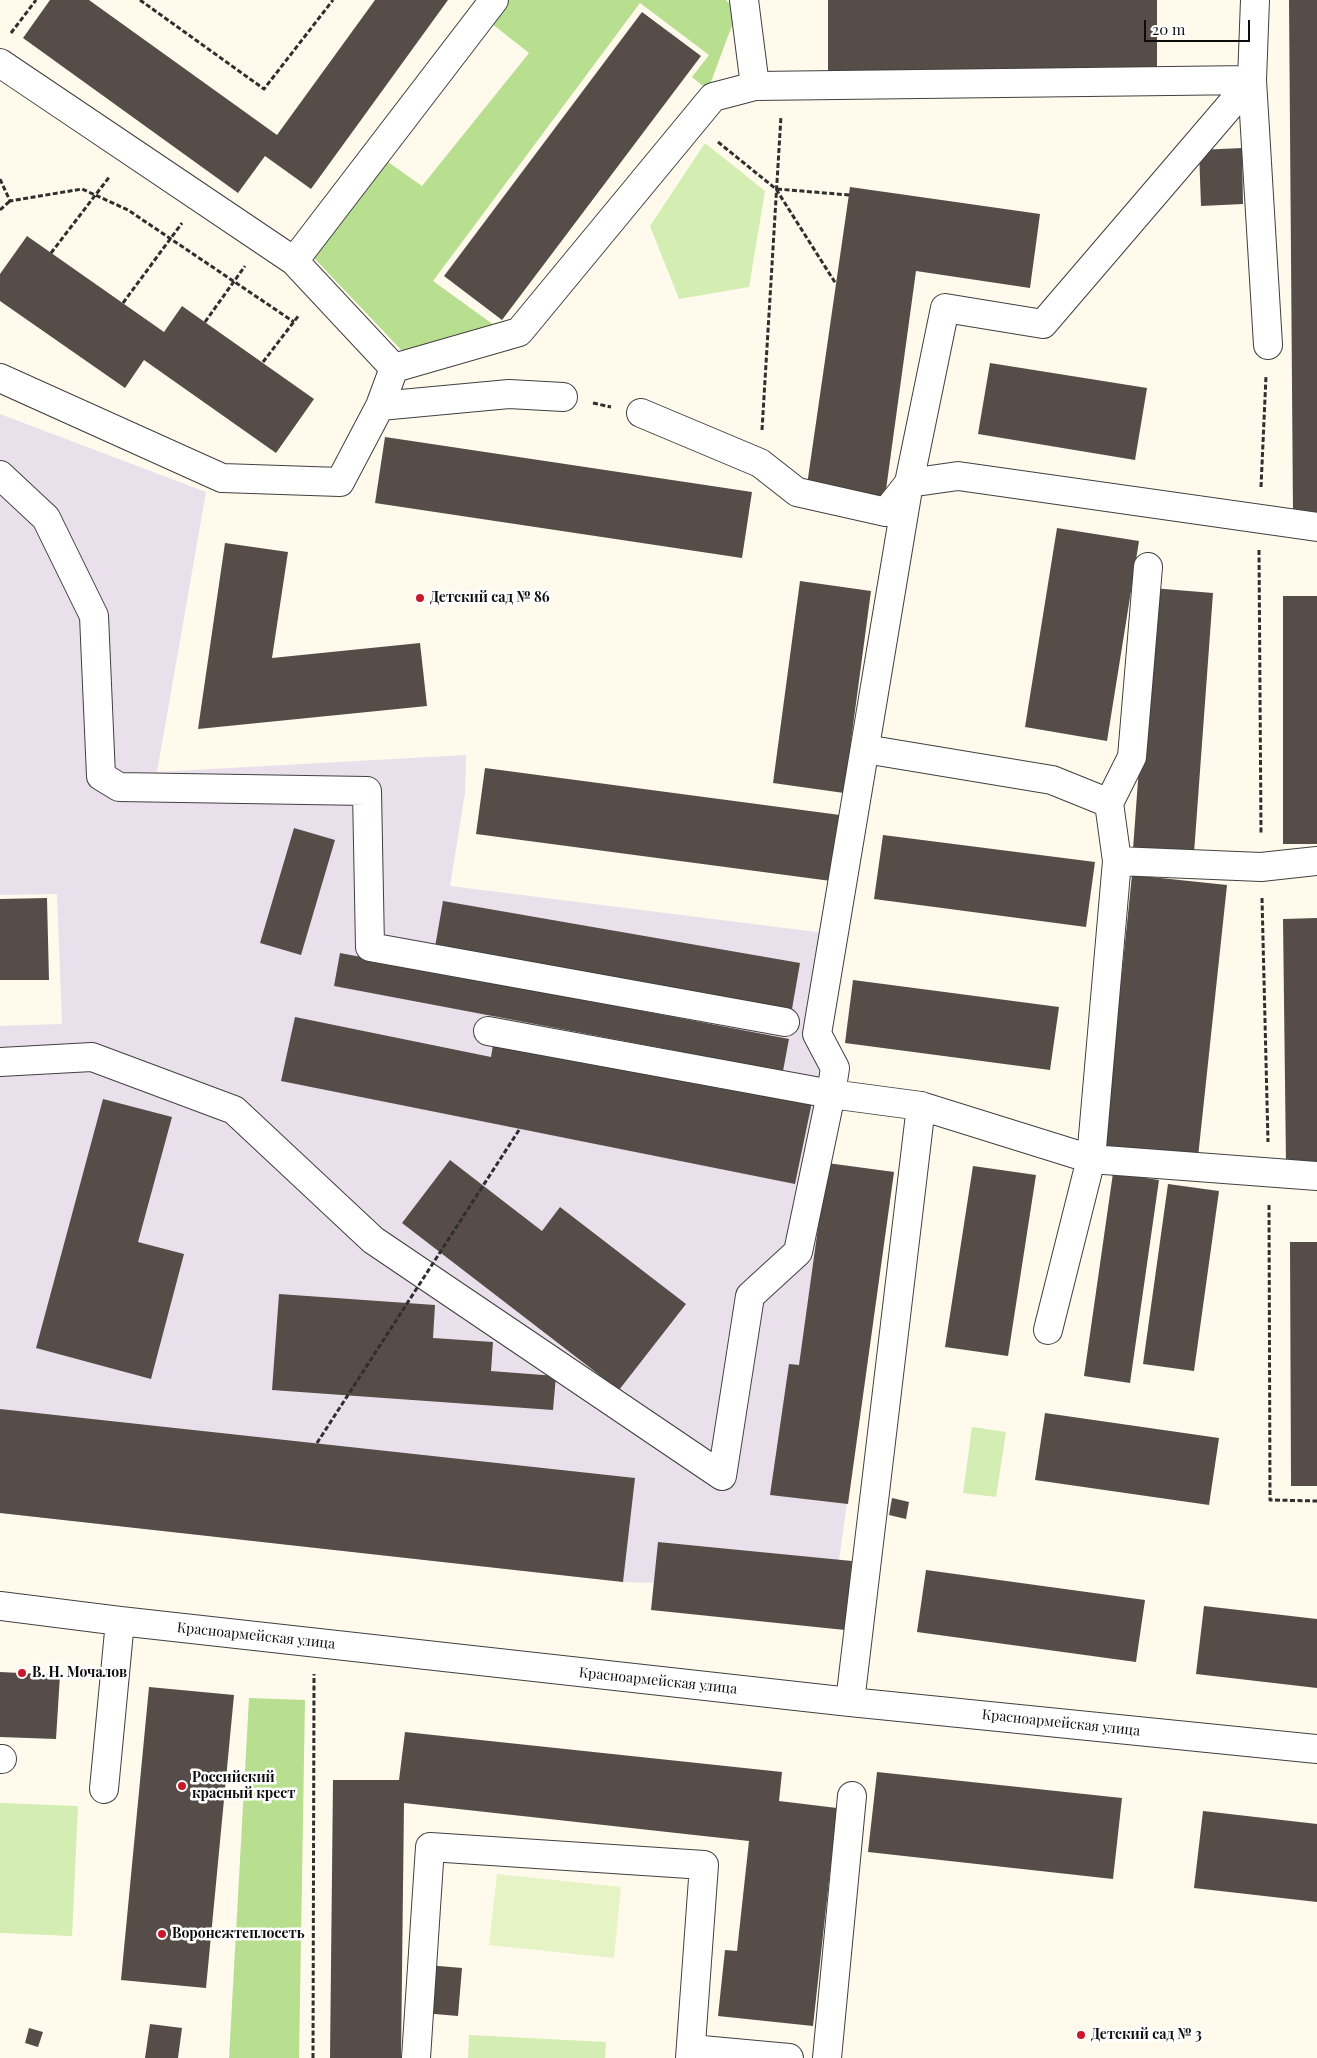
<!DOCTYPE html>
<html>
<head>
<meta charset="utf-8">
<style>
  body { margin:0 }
  #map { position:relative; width:1317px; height:2058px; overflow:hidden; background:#fffaec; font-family:"Playfair Display",serif }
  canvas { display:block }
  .scale { position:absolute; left:1144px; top:20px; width:106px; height:22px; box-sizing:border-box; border:2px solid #0d0d0d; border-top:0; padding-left:6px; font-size:15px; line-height:18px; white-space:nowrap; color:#0d0d0d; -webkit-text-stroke:4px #fff; paint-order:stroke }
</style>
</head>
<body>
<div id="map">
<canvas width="1317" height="2058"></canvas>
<div class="scale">20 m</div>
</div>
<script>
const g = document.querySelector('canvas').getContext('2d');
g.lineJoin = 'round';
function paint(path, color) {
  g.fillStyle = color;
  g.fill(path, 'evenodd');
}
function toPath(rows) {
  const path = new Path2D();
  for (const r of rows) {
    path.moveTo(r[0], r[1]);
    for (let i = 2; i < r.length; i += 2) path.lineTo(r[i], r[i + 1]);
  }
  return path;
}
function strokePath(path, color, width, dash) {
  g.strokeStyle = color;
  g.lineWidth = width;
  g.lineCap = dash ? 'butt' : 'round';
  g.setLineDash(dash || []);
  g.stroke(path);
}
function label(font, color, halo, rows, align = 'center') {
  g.font = font + ' "Playfair Display",serif';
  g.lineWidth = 5;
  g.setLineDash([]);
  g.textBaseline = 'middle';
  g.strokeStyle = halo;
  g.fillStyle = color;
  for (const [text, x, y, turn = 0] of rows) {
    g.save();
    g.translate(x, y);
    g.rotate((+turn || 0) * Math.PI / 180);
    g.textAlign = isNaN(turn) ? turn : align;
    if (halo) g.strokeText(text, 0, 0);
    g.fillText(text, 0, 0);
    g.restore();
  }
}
paint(toPath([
  [0,414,206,492,157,772,466,755,465,793,450,886,841,935,821,1082,827,1163,894,1172,839,1560,659,1542,654,1583,623,1582,0,1513,0,1026,62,1024,57,894,0,895]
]), '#eae0ec');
paint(toPath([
  [705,143,765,191,749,287,679,299,650,226],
  [972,1427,1006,1432,996,1497,963,1493],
  [0,1803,78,1806,72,1936,0,1933],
  [469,2035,606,2042,605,2058,468,2058]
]), '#d4edb2');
paint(toPath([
  [503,0,726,0,737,12,708,90,692,77,709,55,640,3,433,281,498,328,405,354,314,258,388,162,422,186,529,53,487,20],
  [249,1698,305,1700,299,2058,229,2058]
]), '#b8df90');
paint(toPath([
  [497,1874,621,1887,614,1958,489,1945]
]), '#e6f3c5');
paint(toPath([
  [50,0,89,0,277,135,375,0,448,0,311,189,265,156,238,193,23,38],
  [828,0,1157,0,1157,70,828,73],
  [1289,0,1317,0,1317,514,1293,514],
  [642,12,701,56,502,320,444,276],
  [1242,148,1243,204,1201,206,1199,150],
  [850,187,1040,214,1030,288,916,271,885,497,807,485],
  [27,236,164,332,182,306,314,399,276,453,144,360,125,388,0,301,0,274],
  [990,363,1147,388,1135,460,978,434],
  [385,437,752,492,742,558,375,503],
  [1057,528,1139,541,1107,741,1025,727],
  [225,543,288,552,272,658,420,643,427,706,198,729],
  [800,581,871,591,844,793,773,783],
  [1152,588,1213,593,1194,853,1133,849],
  [1283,596,1317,596,1317,844,1283,844],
  [485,768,840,815,831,881,476,834],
  [294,828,335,840,301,955,260,943],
  [883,835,1095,862,1086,927,874,899],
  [1132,875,1227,885,1198,1157,1104,1147],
  [47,898,49,980,0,980,0,899],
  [443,901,800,963,792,1009,435,947],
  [1317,918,1317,1163,1286,1163,1283,919],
  [340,953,789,1039,783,1071,334,986],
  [853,980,1059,1007,1050,1070,845,1043],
  [295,1017,491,1057,494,1039,812,1102,795,1184,281,1081],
  [103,1099,172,1117,138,1242,184,1254,151,1379,36,1348],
  [450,1160,542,1231,560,1207,686,1304,619,1390,402,1223],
  [827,1163,894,1172,848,1504,770,1495,789,1364,799,1365],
  [973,1166,1036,1175,1008,1356,945,1347],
  [1113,1173,1159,1180,1130,1383,1084,1376],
  [1168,1184,1219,1191,1194,1371,1143,1364],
  [1290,1242,1317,1242,1317,1486,1291,1486],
  [279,1294,435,1305,433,1338,493,1342,491,1371,556,1376,553,1410,272,1390],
  [0,1409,635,1478,623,1582,0,1513],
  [1045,1413,1219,1438,1209,1505,1035,1480],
  [892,1498,909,1502,906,1519,889,1515],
  [658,1542,852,1561,845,1630,651,1610],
  [926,1570,1145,1600,1136,1662,917,1632],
  [1204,1606,1317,1619,1317,1688,1196,1674],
  [0,1672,60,1675,56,1739,0,1737],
  [149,1687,234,1695,206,1988,121,1980],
  [405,1732,782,1772,779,1801,837,1808,813,2026,718,2016,725,1950,737,1951,749,1841,404,1803,401,2058,330,2058,333,1780,399,1780],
  [877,1772,1122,1798,1113,1879,868,1852],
  [1203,1811,1317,1824,1317,1902,1194,1888],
  [427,1965,462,1968,458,2016,423,2013],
  [150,2024,182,2028,178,2058,145,2058],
  [29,2028,43,2032,38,2047,25,2043]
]), '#564d48');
const minor = toPath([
  [0,63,294,261,394,368],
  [755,86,1252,80,1255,0],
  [294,261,494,0],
  [394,368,519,332,713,97,755,86,744,0],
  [0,378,222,478,340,482,380,406,394,368],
  [380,406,509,394,563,397],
  [641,413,760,463,797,492,886,512,909,483,958,476,1317,527],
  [0,475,46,518,94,616,101,776,119,787,367,791,370,947,785,1022],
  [865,749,1052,780,1109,803,1117,861,1261,867,1317,861],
  [1109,803,1132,757,1148,567],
  [0,1062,92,1057,234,1110,373,1240,722,1476,750,1296,798,1252,831,1094,488,1031],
  [921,1106,831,1094,835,1068,817,1034,909,483,945,308,1043,324,1252,80,1268,345],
  [1048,1330,1091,1159,1117,861],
  [0,1606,120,1621,850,1702,1317,1749],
  [850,1702,921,1106,1091,1159,1317,1176],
  [0,1759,2,1759],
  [104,1789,120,1621],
  [691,2049,789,2058],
  [416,2058,430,1847,704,1865,690,2058],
  [827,2058,852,1796]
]);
strokePath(minor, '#404040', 30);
strokePath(toPath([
  [140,0,264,89,333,0],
  [11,33,36,0],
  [718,142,776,189,836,284],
  [0,179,10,201,82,189,128,210,294,322],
  [777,189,849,195],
  [0,210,10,201],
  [51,253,110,176],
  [123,303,182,223],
  [205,322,245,266],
  [263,362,299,315],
  [593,403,611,407],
  [762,430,781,116],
  [1261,487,1266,376],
  [1259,550,1261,834],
  [1262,898,1268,1142],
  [1269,1205,1270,1500,1317,1501],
  [313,2058,314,1674]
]), '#2f2f2f', 3, [5, 2.5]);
strokePath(minor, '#fff', 28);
strokePath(toPath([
  [317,1443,519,1130]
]), '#2f2f2f', 3, [5, 2.5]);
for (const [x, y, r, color] of [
  [420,598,5,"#c9182a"],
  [22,1673,5,"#c9182a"],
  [182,1786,5,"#c9182a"],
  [162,1934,5,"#c9182a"],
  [1081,2035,5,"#c9182a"]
]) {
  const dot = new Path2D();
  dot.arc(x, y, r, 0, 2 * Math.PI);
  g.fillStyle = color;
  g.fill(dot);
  strokePath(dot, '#fff', 2);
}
label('bold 14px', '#0d0d0d', '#fff', [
  ["Детский сад № 86",430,598],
  ["В. Н. Мочалов",32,1673],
  ["Российский",192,1778],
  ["красный крест",192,1794],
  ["Воронежтеплосеть",172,1934],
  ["Детский сад № 3",1091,2035]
], 'left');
label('14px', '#0d0d0d', '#fff', [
  ["Красноармейская улица",256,1636,6],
  ["Красноармейская улица",658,1681,6],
  ["Красноармейская улица",1061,1723,6]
]);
</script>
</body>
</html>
